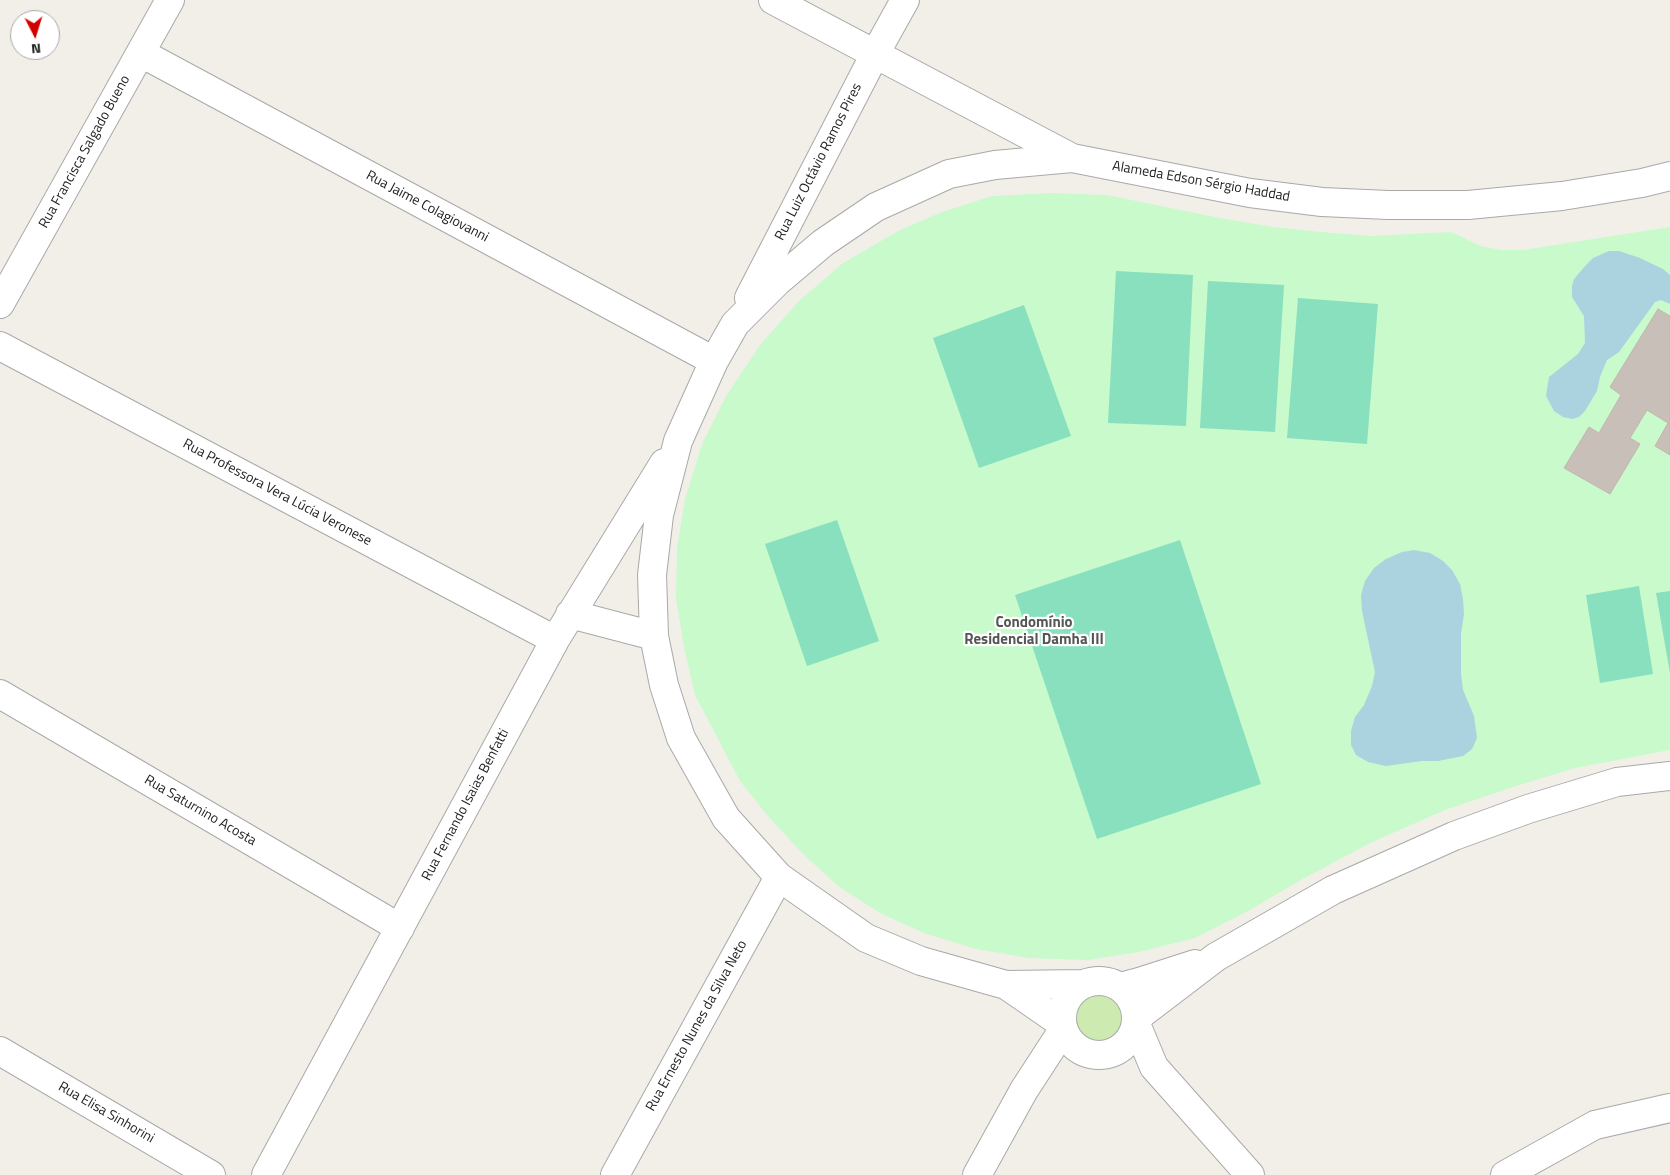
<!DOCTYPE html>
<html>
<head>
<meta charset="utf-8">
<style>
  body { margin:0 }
  #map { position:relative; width:1670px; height:1175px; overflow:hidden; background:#f2efe9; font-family:"Titillium Web",sans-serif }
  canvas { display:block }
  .north { position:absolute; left:10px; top:10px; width:50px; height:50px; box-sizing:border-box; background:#fff; border:1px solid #a7a7a7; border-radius:50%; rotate:175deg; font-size:14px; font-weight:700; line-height:20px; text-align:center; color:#222 }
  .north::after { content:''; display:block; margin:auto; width:18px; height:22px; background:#d40000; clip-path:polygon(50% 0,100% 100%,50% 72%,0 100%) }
</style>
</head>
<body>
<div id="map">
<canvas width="1670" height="1175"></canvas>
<div class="north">N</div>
</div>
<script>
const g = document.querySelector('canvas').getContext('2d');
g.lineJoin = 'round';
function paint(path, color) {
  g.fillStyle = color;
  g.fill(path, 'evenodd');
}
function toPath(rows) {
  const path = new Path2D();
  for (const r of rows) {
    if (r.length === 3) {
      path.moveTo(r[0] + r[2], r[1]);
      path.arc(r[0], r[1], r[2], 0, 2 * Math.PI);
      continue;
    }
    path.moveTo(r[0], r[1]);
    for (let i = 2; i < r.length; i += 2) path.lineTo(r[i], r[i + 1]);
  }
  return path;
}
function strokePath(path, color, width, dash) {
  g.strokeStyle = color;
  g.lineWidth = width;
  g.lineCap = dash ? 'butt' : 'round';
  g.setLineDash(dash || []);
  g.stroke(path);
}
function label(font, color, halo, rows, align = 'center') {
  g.font = font + ' "Titillium Web",sans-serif';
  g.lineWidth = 4.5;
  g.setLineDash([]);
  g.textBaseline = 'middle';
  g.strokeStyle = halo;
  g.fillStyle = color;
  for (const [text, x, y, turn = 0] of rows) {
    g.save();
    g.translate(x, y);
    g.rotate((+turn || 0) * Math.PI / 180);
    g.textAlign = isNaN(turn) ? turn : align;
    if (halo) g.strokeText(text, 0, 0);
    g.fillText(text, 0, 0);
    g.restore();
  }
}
paint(toPath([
  [1103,991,1112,993,1118,996,1124,1005,1126,1014,1125,1031,1119,1039,1109,1044,1099,1046,1090,1044,1080,1038,1075,1032,1072,1023,1072,1014,1076,1003,1085,996,1094,992]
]), '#cdebb0');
paint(toPath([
  [1052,193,1107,195,1220,218,1273,227,1332,233,1371,236,1451,232,1481,246,1501,250,1523,250,1670,227,1670,750,1575,768,1516,786,1445,810,1370,843,1299,881,1248,911,1195,938,1139,952,1088,960,1029,958,976,949,924,933,880,913,838,886,801,852,767,815,740,781,695,695,684,647,676,598,677,549,685,499,702,444,726,396,760,345,799,301,843,263,898,231,942,212,992,196]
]), '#c8facc');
paint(toPath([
  [1116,271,1193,275,1186,426,1108,423],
  [1208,281,1284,285,1275,432,1200,428],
  [1298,298,1378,304,1367,444,1287,438],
  [1024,305,1071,436,979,468,933,338],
  [837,520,879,641,807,666,765,544],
  [1180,540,1261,784,1097,839,1015,595],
  [1639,586,1653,674,1600,683,1586,595],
  [1670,591,1670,673,1656,593]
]), '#88e0be');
paint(toPath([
  [1609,251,1619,251,1640,258,1663,269,1670,275,1670,304,1661,300,1655,302,1619,352,1607,360,1600,377,1597,391,1585,411,1579,417,1572,419,1563,417,1554,411,1546,396,1549,377,1578,354,1585,343,1584,316,1572,297,1572,286,1574,279,1586,265,1593,258],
  [1414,550,1430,553,1443,561,1452,570,1460,584,1463,599,1464,614,1461,634,1461,674,1463,690,1474,716,1477,738,1472,749,1463,756,1438,761,1422,761,1386,766,1368,762,1356,755,1351,745,1351,731,1355,717,1364,705,1372,686,1375,672,1362,611,1361,595,1365,581,1374,568,1386,559,1402,552]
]), '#aad3df');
const building = toPath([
  [1658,309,1670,316,1670,455,1655,446,1668,423,1647,410,1630,438,1640,444,1610,494,1564,468,1589,427,1599,433,1621,395,1610,387,1658,309]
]);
paint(building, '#c7bfb8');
strokePath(building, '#c4b6ab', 1);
const minor = toPath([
  [773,0,1072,158,1250,193,1322,202,1388,205,1468,205,1562,196,1642,183,1670,176],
  [141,53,714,361],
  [1072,158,995,165,949,174,876,207,823,243,778,281,735,324,714,361,678,441,659,515,652,575,654,636,664,685,681,738,726,818,779,877,866,938,921,961,1006,985,1082,984],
  [749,298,875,54,905,0],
  [0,304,170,0],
  [0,346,555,640],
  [570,614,654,636],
  [0,694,400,928],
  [1099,1018,37],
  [1006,985,1061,1023],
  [1120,987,1139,982,1195,964],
  [1136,1018,1216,957,1333,890,1454,836,1528,809,1617,782,1670,776],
  [1136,1024,1154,1067,1250,1175],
  [0,1051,211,1175],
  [266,1175,555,640,664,463],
  [615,1175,779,877],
  [977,1175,1024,1090,1063,1030],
  [1505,1175,1595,1125,1670,1108]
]);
strokePath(minor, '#a9a9a9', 30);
strokePath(minor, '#fff', 28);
label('14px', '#222', '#fff', [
  ["Rua Francisca Salgado Bueno",85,152,-61],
  ["Rua Luiz Octávio Ramos Pires",819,162,-63],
  ["Alameda Edson Sérgio Haddad",1201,182,10],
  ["Rua Jaime Colagiovanni",427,207,28],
  ["Rua Professora Vera Lúcia Veronese",277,493,28],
  ["Rua Fernando Isaias Benfatti",466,805,-62],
  ["Rua Saturnino Acosta",200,811,30],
  ["Rua Ernesto Nunes da Silva Neto",697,1026,-61],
  ["Rua Elisa Sinhorini",106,1113,30]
]);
label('bold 15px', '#555', '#fff', [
  ["Condomínio",1034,623],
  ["Residencial Damha III",1034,640]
]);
</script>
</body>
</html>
